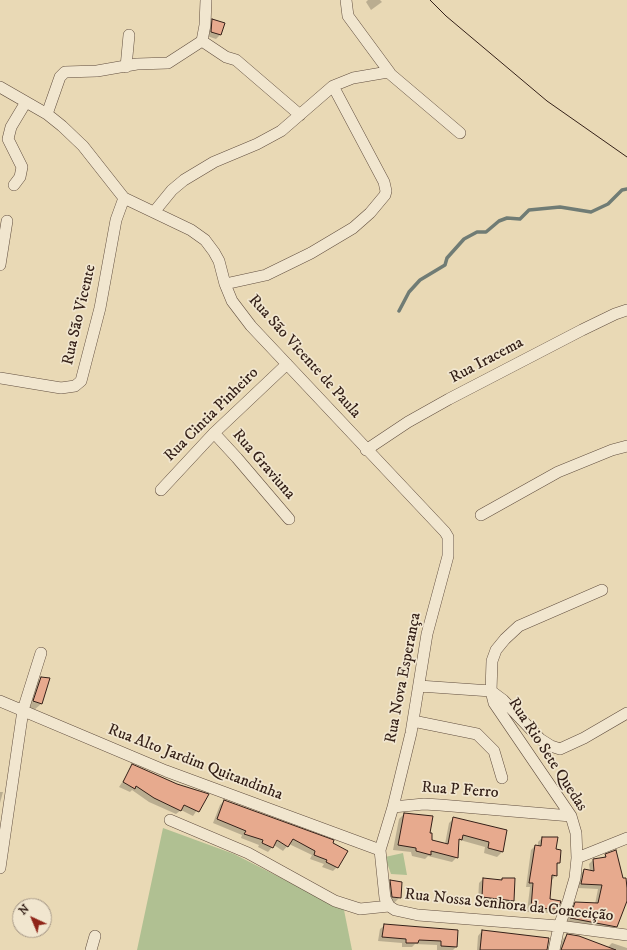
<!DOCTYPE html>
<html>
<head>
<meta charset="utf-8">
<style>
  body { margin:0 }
  #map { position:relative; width:627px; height:950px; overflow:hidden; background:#e9d9b5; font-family:"IM FELL DW Pica",serif }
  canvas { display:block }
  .north { position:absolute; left:12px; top:898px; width:40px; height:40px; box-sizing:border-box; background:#f1e6cf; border:1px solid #a59786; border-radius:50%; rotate:316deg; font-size:11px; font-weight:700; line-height:16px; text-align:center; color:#342018 }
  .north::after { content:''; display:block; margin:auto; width:14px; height:18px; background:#8f2418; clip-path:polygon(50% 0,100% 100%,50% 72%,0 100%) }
</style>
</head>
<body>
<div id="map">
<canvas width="627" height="950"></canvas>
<div class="north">N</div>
</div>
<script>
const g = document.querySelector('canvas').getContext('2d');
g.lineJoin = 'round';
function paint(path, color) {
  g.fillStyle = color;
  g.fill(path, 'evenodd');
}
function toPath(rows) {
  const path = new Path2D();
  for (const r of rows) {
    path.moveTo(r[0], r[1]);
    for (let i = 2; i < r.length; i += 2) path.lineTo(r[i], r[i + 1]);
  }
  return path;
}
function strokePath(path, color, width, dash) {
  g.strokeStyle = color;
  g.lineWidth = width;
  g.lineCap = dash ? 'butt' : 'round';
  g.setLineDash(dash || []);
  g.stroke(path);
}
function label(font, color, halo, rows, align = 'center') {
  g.font = font + ' "IM FELL DW Pica",serif';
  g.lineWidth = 3.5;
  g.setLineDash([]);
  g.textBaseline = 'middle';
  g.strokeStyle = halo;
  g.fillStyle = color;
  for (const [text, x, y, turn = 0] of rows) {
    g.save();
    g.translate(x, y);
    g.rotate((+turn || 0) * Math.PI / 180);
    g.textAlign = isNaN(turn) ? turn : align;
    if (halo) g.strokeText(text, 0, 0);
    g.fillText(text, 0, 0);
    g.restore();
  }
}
paint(toPath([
  [163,828,234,854,344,910,352,950,137,950],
  [403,853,407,875,391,874,385,857]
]), '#b0c092');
paint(toPath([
  [368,0,380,0,382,2,371,10,366,2],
  [213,20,224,23,220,35,216,39,207,36,208,24],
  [41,678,49,679,41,704,34,710,27,707,34,685],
  [133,766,177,785,207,795,193,816,181,810,176,814,149,802,132,790,130,792,119,787],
  [0,792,3,792,0,803],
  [224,801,332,841,337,867,333,871,322,867,324,864,310,859,312,855,289,844,283,851,274,845,268,852,258,847,259,845,241,838,242,835,213,823,220,805],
  [404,814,429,834,431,841,445,844,449,823,454,818,506,831,502,852,497,857,484,853,485,847,460,840,458,842,457,857,452,862,428,856,425,859,412,856,411,852,393,850,399,819],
  [542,838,555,850,559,863,556,866,556,875,552,880,549,900,557,909,552,913,527,912,530,887,526,887,531,850,535,846,538,846,538,842],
  [606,855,616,926,612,930,566,923,571,907,576,903,595,904,598,889,578,888,580,875,584,870,590,871,589,864,593,860,602,859],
  [483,879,500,881,502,879,513,901,509,905,478,901,479,883],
  [390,881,400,897,395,902,388,901,386,885],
  [385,925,457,931,456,947,453,950,437,950,437,945,415,944,412,947,402,947,402,943,378,941,380,929],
  [482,931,546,950,477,950,478,936],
  [567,935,579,937,608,947,612,943,627,948,627,950,559,950,563,939]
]), '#0003');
strokePath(toPath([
  [399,311,409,292,420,280,445,265,447,258,464,239,477,232,486,232,499,221,507,218,520,219,529,210,560,207,591,212,608,204,622,190,627,189]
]), '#707c75', 3.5);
const building = toPath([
  [212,19,225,23,221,35,211,32,212,19],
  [41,677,50,678,42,704,33,701,41,677],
  [132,764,177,784,209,794,199,812,184,805,181,811,154,798,136,786,135,789,123,782,132,764],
  [224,800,334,840,333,843,348,851,338,868,326,862,327,860,314,855,315,851,293,839,288,847,277,840,273,848,262,843,263,840,244,834,246,831,217,819,224,800],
  [404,813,433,816,430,833,432,833,432,840,448,844,453,817,507,830,503,852,488,848,489,842,463,835,462,840,459,839,458,858,431,851,431,855,416,851,416,848,398,845,404,813],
  [542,837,558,837,556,849,561,850,560,863,557,863,557,876,552,875,550,899,561,901,558,909,531,908,533,883,529,883,533,858,535,845,541,846,542,837],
  [616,850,623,878,626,878,627,888,627,901,617,927,570,918,575,902,598,903,602,885,581,884,584,869,594,871,593,859,606,857,605,854,616,850],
  [483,878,502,880,502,878,515,878,514,901,482,897,483,878],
  [390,880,402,882,401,898,392,897,390,880],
  [384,924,458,930,457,947,441,946,441,941,419,940,418,943,406,943,406,939,382,937,384,924],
  [482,930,549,938,547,950,480,950,482,930],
  [567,934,579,936,616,950,561,950,567,934]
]);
paint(building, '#e7aa8e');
strokePath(building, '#342018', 1);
const minor = toPath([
  [346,0,348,16,390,73],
  [202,41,226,57,236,60,300,115],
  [126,67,129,35],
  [0,87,47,114,62,126,83,146,124,198,191,230,205,240,214,252,219,261,225,284,232,301,251,326,445,532,448,537,448,556,427,634,411,733,393,807],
  [47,114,60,77,65,72,97,71,137,64,168,63,202,41,205,25,206,0],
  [14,185,20,177,22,167,8,139,11,127,26,102],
  [154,212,172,190,184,180,214,162,257,144,281,131,333,86,353,78,388,72,460,133],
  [0,265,7,221],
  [225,284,266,275,311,253,353,228,370,213,385,195,386,191,384,182,333,86],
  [0,378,61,388,75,386,81,381,100,308,116,220,124,198],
  [214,433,237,458,289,519],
  [366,450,408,422,449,399,582,330,615,314,627,310],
  [161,490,214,433,287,364],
  [481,515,558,472,612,450,627,446],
  [419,686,491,691,503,700,540,739,551,746,560,749,584,738,627,713],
  [0,701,166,771,380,850],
  [413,721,477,734,494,751,502,778],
  [571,816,440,805,424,804,393,807,380,850,385,898,389,906,395,910,418,915,559,926,627,935],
  [170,820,248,853,335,901,360,909,389,906],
  [577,858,627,838],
  [0,868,23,710,41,653],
  [91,950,95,936],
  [554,950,559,926,568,902,575,878,577,858,576,833,571,816,494,703,491,691,492,661,496,650,505,639,519,626,602,590]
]);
strokePath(minor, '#614e3f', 12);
strokePath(minor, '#f1e6cf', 11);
strokePath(toPath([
  [430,0,446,16,547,101,627,157]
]), '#342018', 1);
label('16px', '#342018', '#f1e6cf', [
  ["Rua São Vicente",80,315,-77],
  ["Rua São Vicente de Paula",304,357,48],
  ["Rua Iracema",487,361,-28],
  ["Rua Cintia Pinheiro",212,415,-45],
  ["Rua Graviuna",263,465,49],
  ["Rua Nova Esperança",404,678,-79],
  ["Rua Rio Sete Quedas",547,755,57],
  ["Rua Alto Jardim Quitandinha",195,763,21],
  ["Rua P Ferro",460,791,4],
  ["Rua Nossa Senhora da Conceição",509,906,6]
]);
</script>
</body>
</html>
